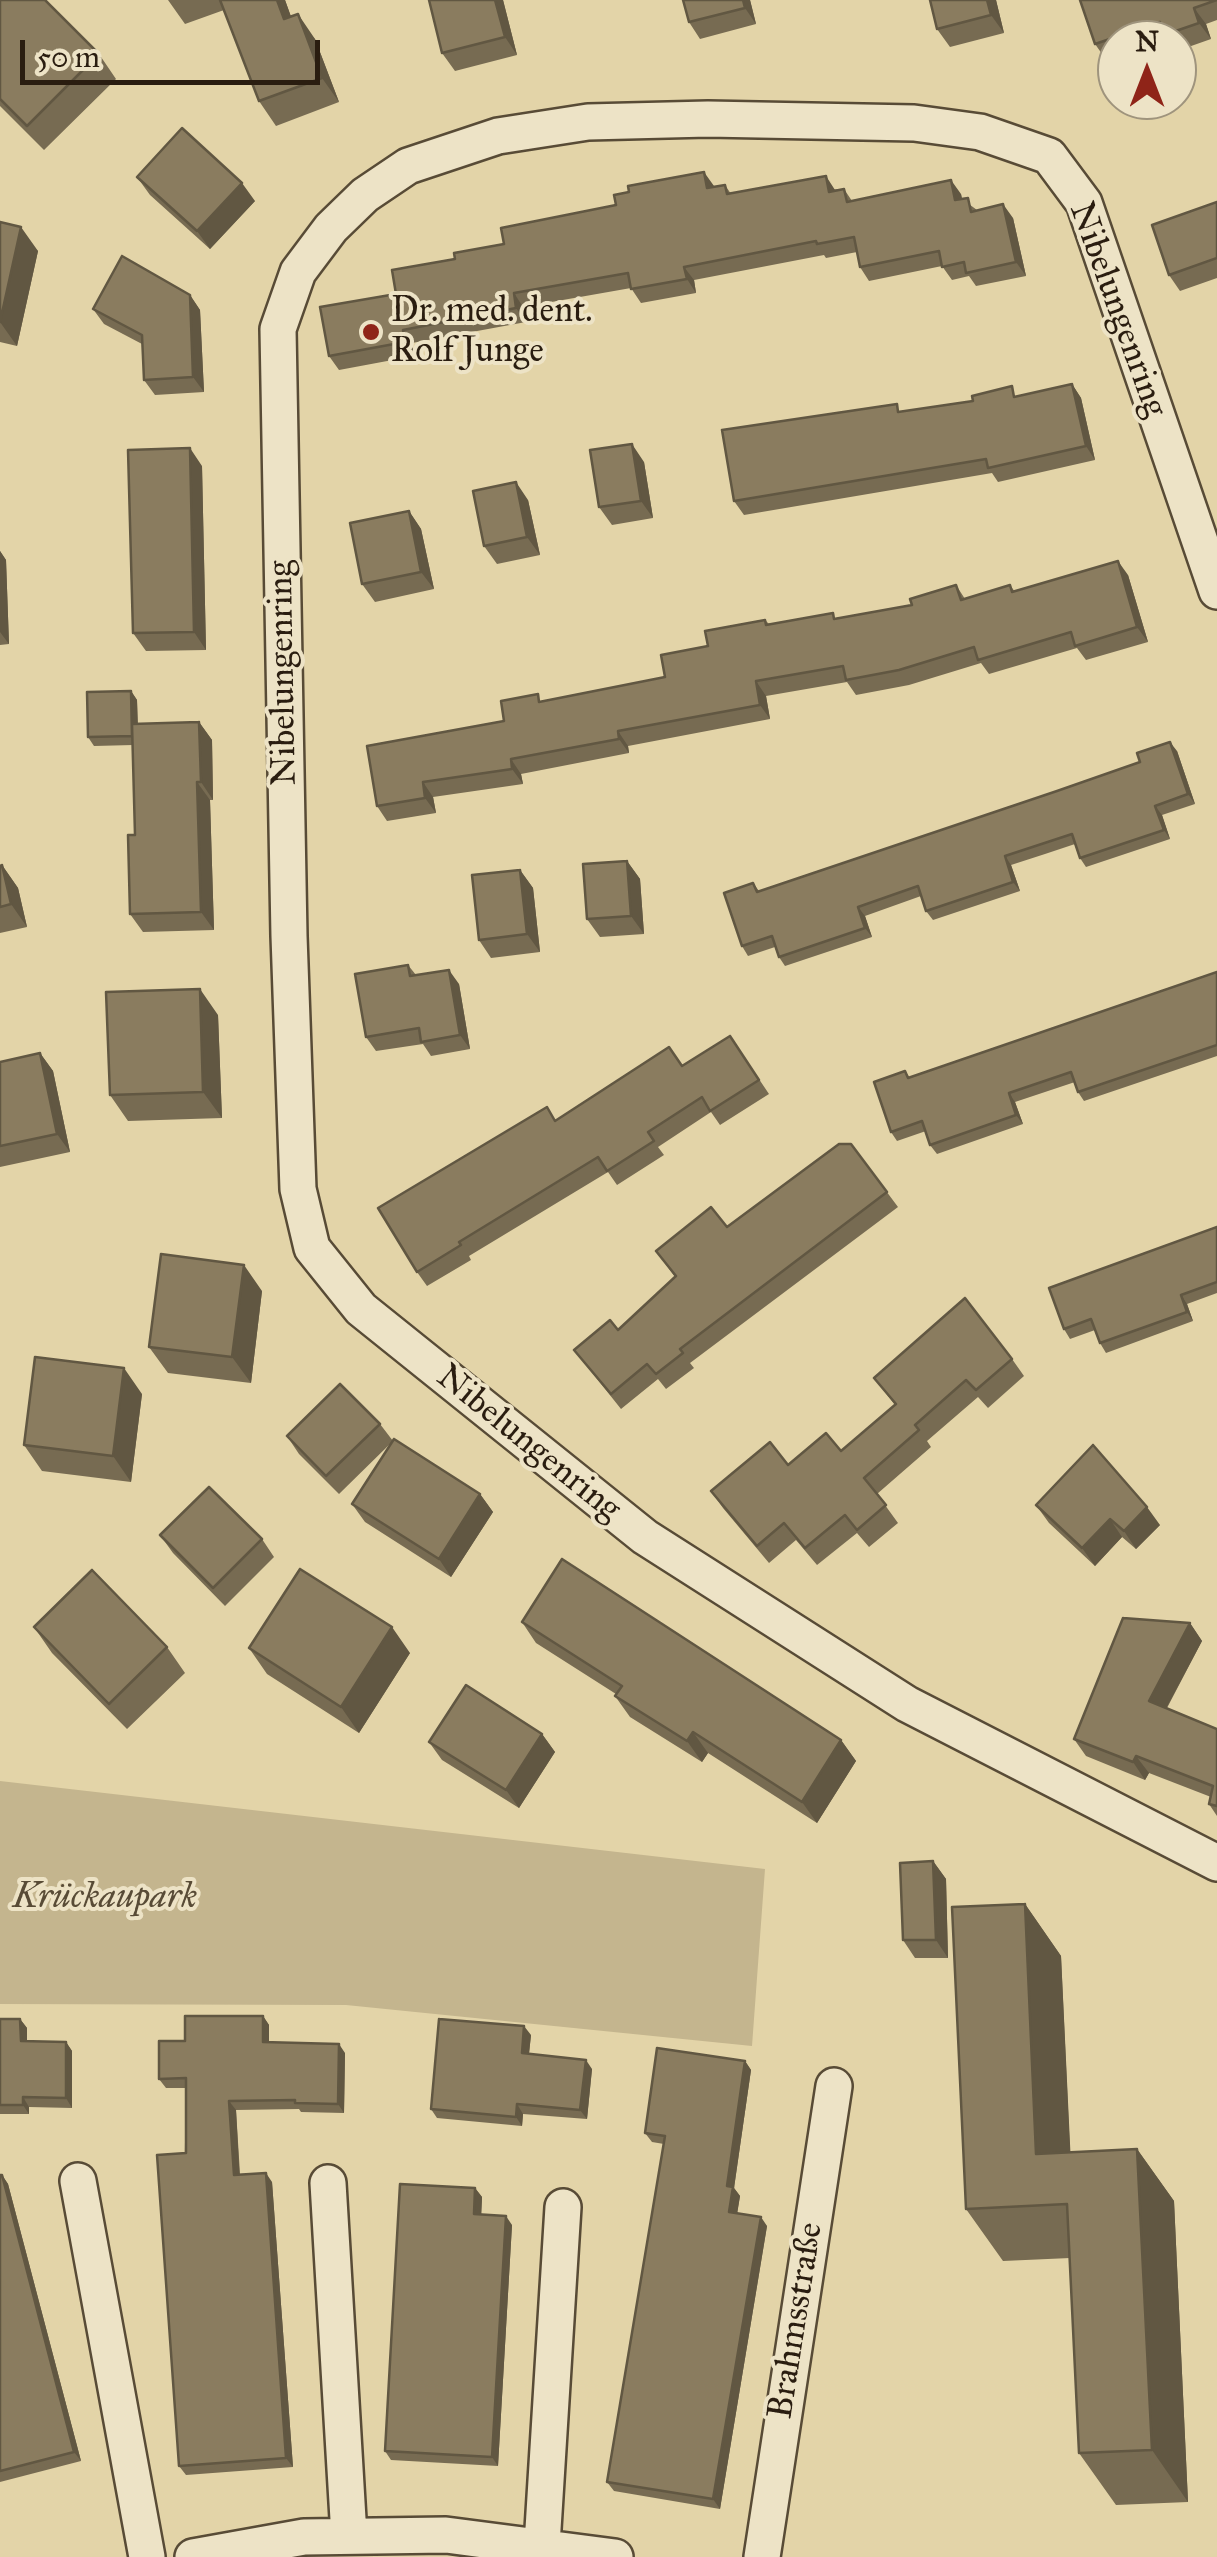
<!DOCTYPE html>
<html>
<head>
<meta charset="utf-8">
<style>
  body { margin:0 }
  #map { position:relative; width:1217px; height:2557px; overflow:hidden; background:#e3d4a8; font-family:"IM FELL Great Primer",serif }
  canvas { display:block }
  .north { position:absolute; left:1097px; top:20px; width:100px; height:100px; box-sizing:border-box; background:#ede3c6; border:2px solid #9f947d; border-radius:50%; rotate:0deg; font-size:28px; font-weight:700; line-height:40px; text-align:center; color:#2a1d10 }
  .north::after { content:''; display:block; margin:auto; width:35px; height:45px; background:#8f2418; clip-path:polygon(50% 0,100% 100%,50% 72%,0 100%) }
  .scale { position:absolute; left:20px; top:40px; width:300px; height:45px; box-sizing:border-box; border:5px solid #2a1d10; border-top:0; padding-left:12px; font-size:30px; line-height:35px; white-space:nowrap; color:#2a1d10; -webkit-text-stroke:8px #ede3c6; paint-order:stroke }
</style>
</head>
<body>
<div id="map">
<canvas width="1217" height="2557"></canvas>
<div class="north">N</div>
<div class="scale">50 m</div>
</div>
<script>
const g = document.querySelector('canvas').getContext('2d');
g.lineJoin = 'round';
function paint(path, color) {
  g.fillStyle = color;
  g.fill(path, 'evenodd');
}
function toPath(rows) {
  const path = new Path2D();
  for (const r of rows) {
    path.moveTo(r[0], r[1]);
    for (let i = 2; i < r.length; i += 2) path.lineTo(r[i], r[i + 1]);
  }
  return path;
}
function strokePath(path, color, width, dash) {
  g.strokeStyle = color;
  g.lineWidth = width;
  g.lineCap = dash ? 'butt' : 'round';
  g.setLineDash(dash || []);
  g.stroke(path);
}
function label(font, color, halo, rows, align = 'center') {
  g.font = font + ' "IM FELL Great Primer",serif';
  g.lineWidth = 8;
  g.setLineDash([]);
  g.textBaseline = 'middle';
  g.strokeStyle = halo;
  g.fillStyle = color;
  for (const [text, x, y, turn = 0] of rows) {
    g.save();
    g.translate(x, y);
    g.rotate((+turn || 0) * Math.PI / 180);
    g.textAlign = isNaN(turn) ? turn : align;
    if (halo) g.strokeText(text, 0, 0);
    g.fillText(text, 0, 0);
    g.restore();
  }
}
paint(toPath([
  [0,1781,765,1869,752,2046,346,2005,0,2004]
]), '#c4b58e');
const street = toPath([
  [1217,591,1084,203,1049,156,980,132,914,123,708,119,588,122,498,136,408,166,365,195,331,228,298,272,278,329,289,936,298,1189,312,1248,361,1309,645,1537,907,1704,1217,1863],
  [78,2181,147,2557],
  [328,2183,349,2536],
  [542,2545,563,2207],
  [193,2557,304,2537,446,2535,615,2557],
  [762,2557,834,2086]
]);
strokePath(street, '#584b36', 40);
strokePath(street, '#ede3c6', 35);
paint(toPath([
  [0,0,99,54,116,79,44,150,0,106],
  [168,0,285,0,291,17,315,39,339,102,276,126,259,101,224,10,185,24],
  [429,0,503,0,517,55,455,71,442,53],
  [683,0,750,0,756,24,700,39,689,22],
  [996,0,1004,33,950,47,937,29],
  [1217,0,1217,20,1206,24,1211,39,1177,51,1177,40,1117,40,1117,57,1107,61,1095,44],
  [137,177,255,201,210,249,150,195],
  [725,185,731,194,844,189,852,201,961,194,962,199,977,210,1013,218,1026,276,976,286,969,276,952,280,942,266,869,281,860,267,857,252,826,258,824,255,694,280,696,293,641,303,631,288,523,307,526,322,412,343,414,356,339,370,329,356,396,294,455,259,504,244],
  [1217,202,1217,278,1180,291,1169,275],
  [0,222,38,251,17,346,0,342],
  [190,295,200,310,204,392,155,395,144,380,142,344,104,324,93,309],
  [1072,384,1081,398,1095,460,998,482,992,473,744,515,734,501,902,412,1019,396],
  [644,462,653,518,612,525,599,507],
  [202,466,206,650,146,651,133,633],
  [528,500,540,555,497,564,484,546],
  [409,511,421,529,434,589,375,602,362,584],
  [0,551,6,560,9,644,0,645],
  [1128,575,1148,642,1086,660,1077,648,989,674,981,663,909,685,856,695,847,682,766,696,770,719,628,746,629,753,521,774,523,784,433,797,436,813,387,821,377,806,504,721,542,701,665,677,708,646,765,620,769,624,837,618,912,605,956,585,965,599,1010,585,1015,592],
  [131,691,137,700,138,724,199,722,212,740,213,800,210,800,214,930,143,932,130,914,135,835,133,745,94,746,88,737],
  [1177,751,1195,804,1162,815,1170,839,1086,867,1080,858,1075,844,1045,854,1011,865,1020,891,933,920,926,911,921,896,865,916,872,937,785,966,779,957,775,947,748,956,742,946,753,883,759,891],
  [627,861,640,879,644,934,600,937,587,919],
  [2,865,18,888,27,927,0,933,0,866],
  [520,870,533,888,540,952,491,958,479,940],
  [408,965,416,975,459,984,470,1049,431,1056,423,1044,376,1051,366,1037],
  [1217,972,1217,1056,1084,1101,1078,1092,1075,1082,1015,1102,1023,1124,937,1154,930,1145,926,1131,897,1141,891,1132,905,1071,910,1078],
  [218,1015,222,1118,128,1121,110,1095],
  [730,1036,769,1094,720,1125,711,1112,658,1147,664,1155,617,1185,608,1172,469,1256,471,1260,427,1286,417,1272,556,1120,682,1066],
  [40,1053,53,1071,70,1152,0,1167,0,1062],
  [851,1144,898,1207,690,1363,694,1368,666,1389,658,1379,621,1409,574,1350,618,1330,675,1277,656,1251,727,1227],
  [1217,1227,1217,1293,1187,1304,1193,1321,1106,1353,1100,1343,1095,1330,1070,1339,1064,1329],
  [262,1291,251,1383,168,1373,149,1347],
  [1012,1359,1024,1376,988,1408,978,1397,927,1441,931,1447,877,1494,898,1523,869,1547,857,1533,817,1565,796,1540,769,1563,723,1508,711,1491,788,1465,841,1451,895,1405,874,1378],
  [142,1394,131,1482,42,1471,24,1445],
  [380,1424,393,1441,480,1494,493,1512,451,1577,365,1522,352,1504,392,1442,339,1494,299,1454,287,1436],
  [1036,1505,1160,1525,1136,1549,1122,1537,1095,1566,1049,1523],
  [160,1535,262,1539,274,1557,225,1606,173,1553],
  [522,1622,841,1740,856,1761,817,1823,708,1753,702,1762,630,1717,615,1696,616,1694,536,1643],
  [1190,1623,1202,1641,1167,1708,1217,1729,1217,1816,1209,1804,1211,1797,1149,1773,1145,1780,1086,1756,1074,1739],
  [34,1627,167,1647,185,1673,127,1729,52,1653],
  [249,1648,410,1653,359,1733,267,1674],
  [542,1734,555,1752,519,1808,442,1760,429,1742],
  [933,1861,946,1879,948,1958,915,1958,903,1940],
  [1025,1904,1061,1956,1070,2152,1137,2149,1174,2201,1188,2502,1116,2505,1079,2453,1070,2258,1003,2261,966,2209],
  [263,2016,269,2025,269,2043,345,2053,344,2113,301,2112,299,2109,236,2110,240,2174,272,2182,293,2467,186,2475,179,2466,186,2088,166,2088,159,2079,185,2041],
  [0,2019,20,2019,27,2028,27,2041,66,2042,72,2051,72,2108,29,2107,29,2114,0,2114],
  [531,2035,529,2054,592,2069,587,2119,523,2114,522,2126,437,2118,431,2109],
  [745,2061,751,2070,734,2188,740,2196,737,2213,767,2226,720,2509,614,2491,607,2482,664,2144,652,2142,645,2133],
  [0,2175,2,2175,8,2184,81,2461,0,2482],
  [475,2188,482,2197,481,2214,512,2225,498,2466,391,2460,385,2451]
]), '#776b52');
paint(toPath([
  [277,0,285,0,301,44,284,19],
  [495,0,503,0,517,55,505,37],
  [743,0,750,0,756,24,745,8],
  [987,0,996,0,1004,33,991,15],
  [1194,8,1206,24,1211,39,1199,23],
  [298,14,315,39,339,102,322,78],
  [704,172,714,186,716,202,707,188],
  [826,176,835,190,838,205,829,192],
  [951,180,961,194,965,214,955,200],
  [242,183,255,201,210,249,197,231],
  [1003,204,1013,218,1026,276,1016,262],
  [21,227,38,251,17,346,0,322],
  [684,267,694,280,696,293,687,279],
  [514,293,523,307,526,322,516,308],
  [190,295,200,310,204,392,193,377],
  [403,330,412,343,414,356,405,342],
  [1072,384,1081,398,1095,460,1086,446],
  [632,444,644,462,653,518,641,501],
  [190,448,202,466,206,650,194,632],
  [516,482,528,500,540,555,527,537],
  [409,511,421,529,434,589,421,572],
  [0,551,6,560,9,644,0,632],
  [1118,561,1128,575,1148,642,1137,627],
  [756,681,766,696,770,719,760,705],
  [131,691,137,700,138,745,132,736],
  [199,722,212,740,213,800,201,782],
  [618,731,628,746,629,753,619,739],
  [1170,742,1177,751,1195,804,1188,794],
  [511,759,521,774,523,784,512,769],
  [197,782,210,800,214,930,201,912],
  [423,782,433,797,436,813,425,798],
  [1155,806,1162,815,1170,839,1164,830],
  [1005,856,1011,865,1020,891,1013,882],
  [627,861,640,879,644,934,631,916],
  [2,865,18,888,27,927,11,904],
  [520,870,533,888,540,952,527,934],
  [858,907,865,916,872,937,865,928],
  [449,970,459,984,470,1049,460,1035],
  [200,989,218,1015,222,1118,203,1092],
  [40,1053,53,1071,70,1152,57,1134],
  [1009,1093,1015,1102,1023,1124,1016,1115],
  [244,1265,262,1291,251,1383,232,1357],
  [1181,1295,1187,1304,1193,1321,1187,1312],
  [124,1368,142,1394,131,1482,113,1456],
  [480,1494,493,1512,451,1577,439,1559],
  [1147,1507,1160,1525,1136,1549,1124,1531],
  [1110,1519,1122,1537,1095,1566,1082,1548],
  [1190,1623,1202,1641,1161,1718,1149,1701],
  [392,1627,410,1653,359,1733,341,1707],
  [693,1732,708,1753,702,1762,687,1741],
  [542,1734,555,1752,519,1808,506,1790],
  [841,1740,856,1761,817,1823,802,1802],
  [1136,1756,1149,1773,1145,1780,1133,1762],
  [933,1861,946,1879,948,1958,936,1940],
  [1025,1904,1061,1956,1073,2206,1036,2154],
  [263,2016,269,2025,269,2052,263,2042],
  [20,2019,27,2028,27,2050,21,2041],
  [524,2026,531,2035,528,2062,522,2053],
  [66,2042,72,2051,72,2108,66,2098],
  [339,2044,345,2053,344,2113,338,2104],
  [586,2060,592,2069,587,2119,580,2110],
  [745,2061,751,2070,734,2188,740,2196,736,2221,729,2212,727,2186],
  [23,2097,29,2107,29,2114,23,2105],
  [229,2101,236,2110,240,2184,234,2175],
  [517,2104,523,2114,522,2126,516,2117],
  [1137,2149,1174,2201,1188,2502,1152,2450],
  [266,2173,272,2182,293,2467,286,2458],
  [2,2175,8,2184,81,2461,74,2452],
  [475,2188,482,2197,481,2223,474,2214],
  [506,2216,512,2225,498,2466,492,2457],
  [761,2217,767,2226,720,2509,713,2499]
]), '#615742');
const building = toPath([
  [0,0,45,0,99,54,27,126,0,99,0,0],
  [220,0,277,0,284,19,298,14,322,78,259,101,220,0],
  [429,0,495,0,505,37,442,53,429,0],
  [683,0,743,0,745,8,689,22,683,0],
  [930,0,987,0,991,15,937,29,930,0],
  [1080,0,1217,0,1194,8,1199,23,1164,35,1160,22,1095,44,1080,0],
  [182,128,242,183,197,231,137,177,182,128],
  [704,172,707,188,725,185,727,194,826,176,829,192,844,189,847,202,951,180,955,200,968,198,971,212,1003,204,1016,262,966,273,964,262,942,267,939,251,860,267,854,237,817,244,816,241,684,267,687,279,631,289,628,273,514,293,516,308,403,330,405,342,329,356,320,307,396,294,392,270,455,259,454,253,504,244,501,228,616,205,614,195,629,192,628,186,704,172],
  [1217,202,1217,258,1169,275,1152,225,1217,202],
  [0,222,21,227,0,322,0,222],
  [122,256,190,295,193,377,144,380,142,335,93,309,122,256],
  [1072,384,1086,446,988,468,986,459,734,501,722,430,897,404,898,412,973,401,972,396,1012,386,1014,397,1072,384],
  [632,444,641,501,599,507,590,450,632,444],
  [190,448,194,632,133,633,128,450,190,448],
  [516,482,527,537,484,546,473,491,516,482],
  [409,511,421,572,362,584,350,523,409,511],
  [1118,561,1137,627,1075,646,1071,632,978,660,974,647,899,670,846,680,843,666,756,681,760,705,618,731,619,739,511,759,512,769,423,782,425,798,377,806,367,746,504,721,501,701,538,694,539,702,665,677,661,655,708,646,705,631,765,620,766,625,833,613,834,619,912,605,910,599,956,585,961,600,1010,585,1012,592,1118,561],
  [131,691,132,736,88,737,87,692,131,691],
  [199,722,201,782,197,782,201,912,130,914,128,835,135,835,132,724,199,722],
  [1170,742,1188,794,1155,806,1164,830,1080,858,1072,834,1005,856,1013,882,926,911,918,886,858,907,865,928,779,957,772,936,742,946,724,893,753,883,757,892,1057,791,1140,762,1137,753,1170,742],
  [627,861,631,916,587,919,583,864,627,861],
  [2,865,11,904,0,907,0,866,2,865],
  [520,870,527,934,479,940,472,875,520,870],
  [408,965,410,976,449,970,460,1035,421,1042,419,1028,366,1037,355,974,408,965],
  [1217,972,1217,1045,1078,1092,1071,1072,1009,1093,1016,1115,930,1145,922,1121,891,1132,874,1082,905,1071,908,1078,1217,972],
  [200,989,203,1092,110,1095,106,992,200,989],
  [730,1036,759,1080,710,1111,702,1097,648,1132,654,1141,607,1171,598,1157,459,1242,461,1245,417,1272,378,1208,547,1107,555,1121,669,1047,682,1066,730,1036],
  [40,1053,57,1134,0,1146,0,1062,40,1053],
  [839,1144,851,1144,887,1192,680,1349,683,1353,656,1374,647,1364,611,1394,574,1350,610,1320,618,1330,676,1276,656,1251,711,1207,727,1227,839,1144],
  [1217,1227,1217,1282,1181,1295,1187,1312,1100,1343,1091,1319,1064,1329,1049,1288,1217,1227],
  [161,1254,244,1265,232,1357,149,1347,161,1254],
  [965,1298,1012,1359,976,1390,966,1380,915,1425,919,1430,864,1478,886,1505,857,1530,845,1515,805,1548,784,1523,757,1546,711,1491,770,1442,788,1465,826,1433,841,1451,896,1404,874,1378,965,1298],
  [35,1357,124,1368,113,1456,24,1445,35,1357],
  [340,1384,380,1424,326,1476,287,1436,340,1384],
  [394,1439,480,1494,439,1559,352,1504,394,1439],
  [1093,1445,1147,1507,1124,1531,1110,1519,1082,1548,1036,1505,1093,1445],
  [209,1487,262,1539,213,1588,160,1535,209,1487],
  [562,1559,841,1740,802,1802,693,1732,687,1741,615,1696,622,1686,522,1622,562,1559],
  [300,1569,392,1627,341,1707,249,1648,300,1569],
  [92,1570,167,1647,109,1704,34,1627,92,1570],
  [1123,1618,1190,1623,1149,1701,1217,1729,1217,1806,1209,1804,1213,1786,1136,1756,1133,1762,1074,1739,1123,1618],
  [466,1685,542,1734,506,1790,429,1742,466,1685],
  [933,1861,936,1940,903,1940,900,1863,933,1861],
  [1025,1904,1036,2154,1137,2149,1152,2450,1079,2453,1067,2204,966,2209,952,1907,1025,1904],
  [185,2016,263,2016,263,2042,339,2044,338,2104,295,2103,295,2100,229,2101,234,2175,266,2173,286,2458,179,2466,157,2155,186,2153,186,2078,159,2079,159,2041,185,2041,185,2016],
  [0,2019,20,2019,21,2041,66,2042,66,2098,23,2097,23,2105,0,2105,0,2019],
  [439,2019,524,2026,522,2053,586,2060,580,2110,517,2104,516,2117,431,2109,439,2019],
  [657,2048,745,2061,727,2186,733,2187,729,2212,761,2217,713,2499,607,2482,665,2136,645,2133,657,2048],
  [0,2175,2,2175,74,2452,0,2471,0,2175],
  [400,2184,475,2188,474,2214,506,2216,492,2457,385,2451,400,2184]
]);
paint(building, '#8a7c5f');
strokePath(building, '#615742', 2.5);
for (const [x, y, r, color] of [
  [371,332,10,"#8f2418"]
]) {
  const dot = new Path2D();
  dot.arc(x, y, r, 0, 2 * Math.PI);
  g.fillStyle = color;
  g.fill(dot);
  strokePath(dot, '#ede3c6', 4);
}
label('35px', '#2a1d10', '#ede3c6', [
  ["Nibelungenring",1117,310,70],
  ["Nibelungenring",284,673,-91],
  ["Nibelungenring",528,1444,39],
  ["Brahmsstraße",797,2321,-81]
]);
label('35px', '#2a1d10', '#ede3c6', [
  ["Dr. med. dent.",391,312],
  ["Rolf Junge",391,352]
], 'left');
label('italic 35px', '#584b36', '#ede3c6', [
  ["Krückaupark",105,1898]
]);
</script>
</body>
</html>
